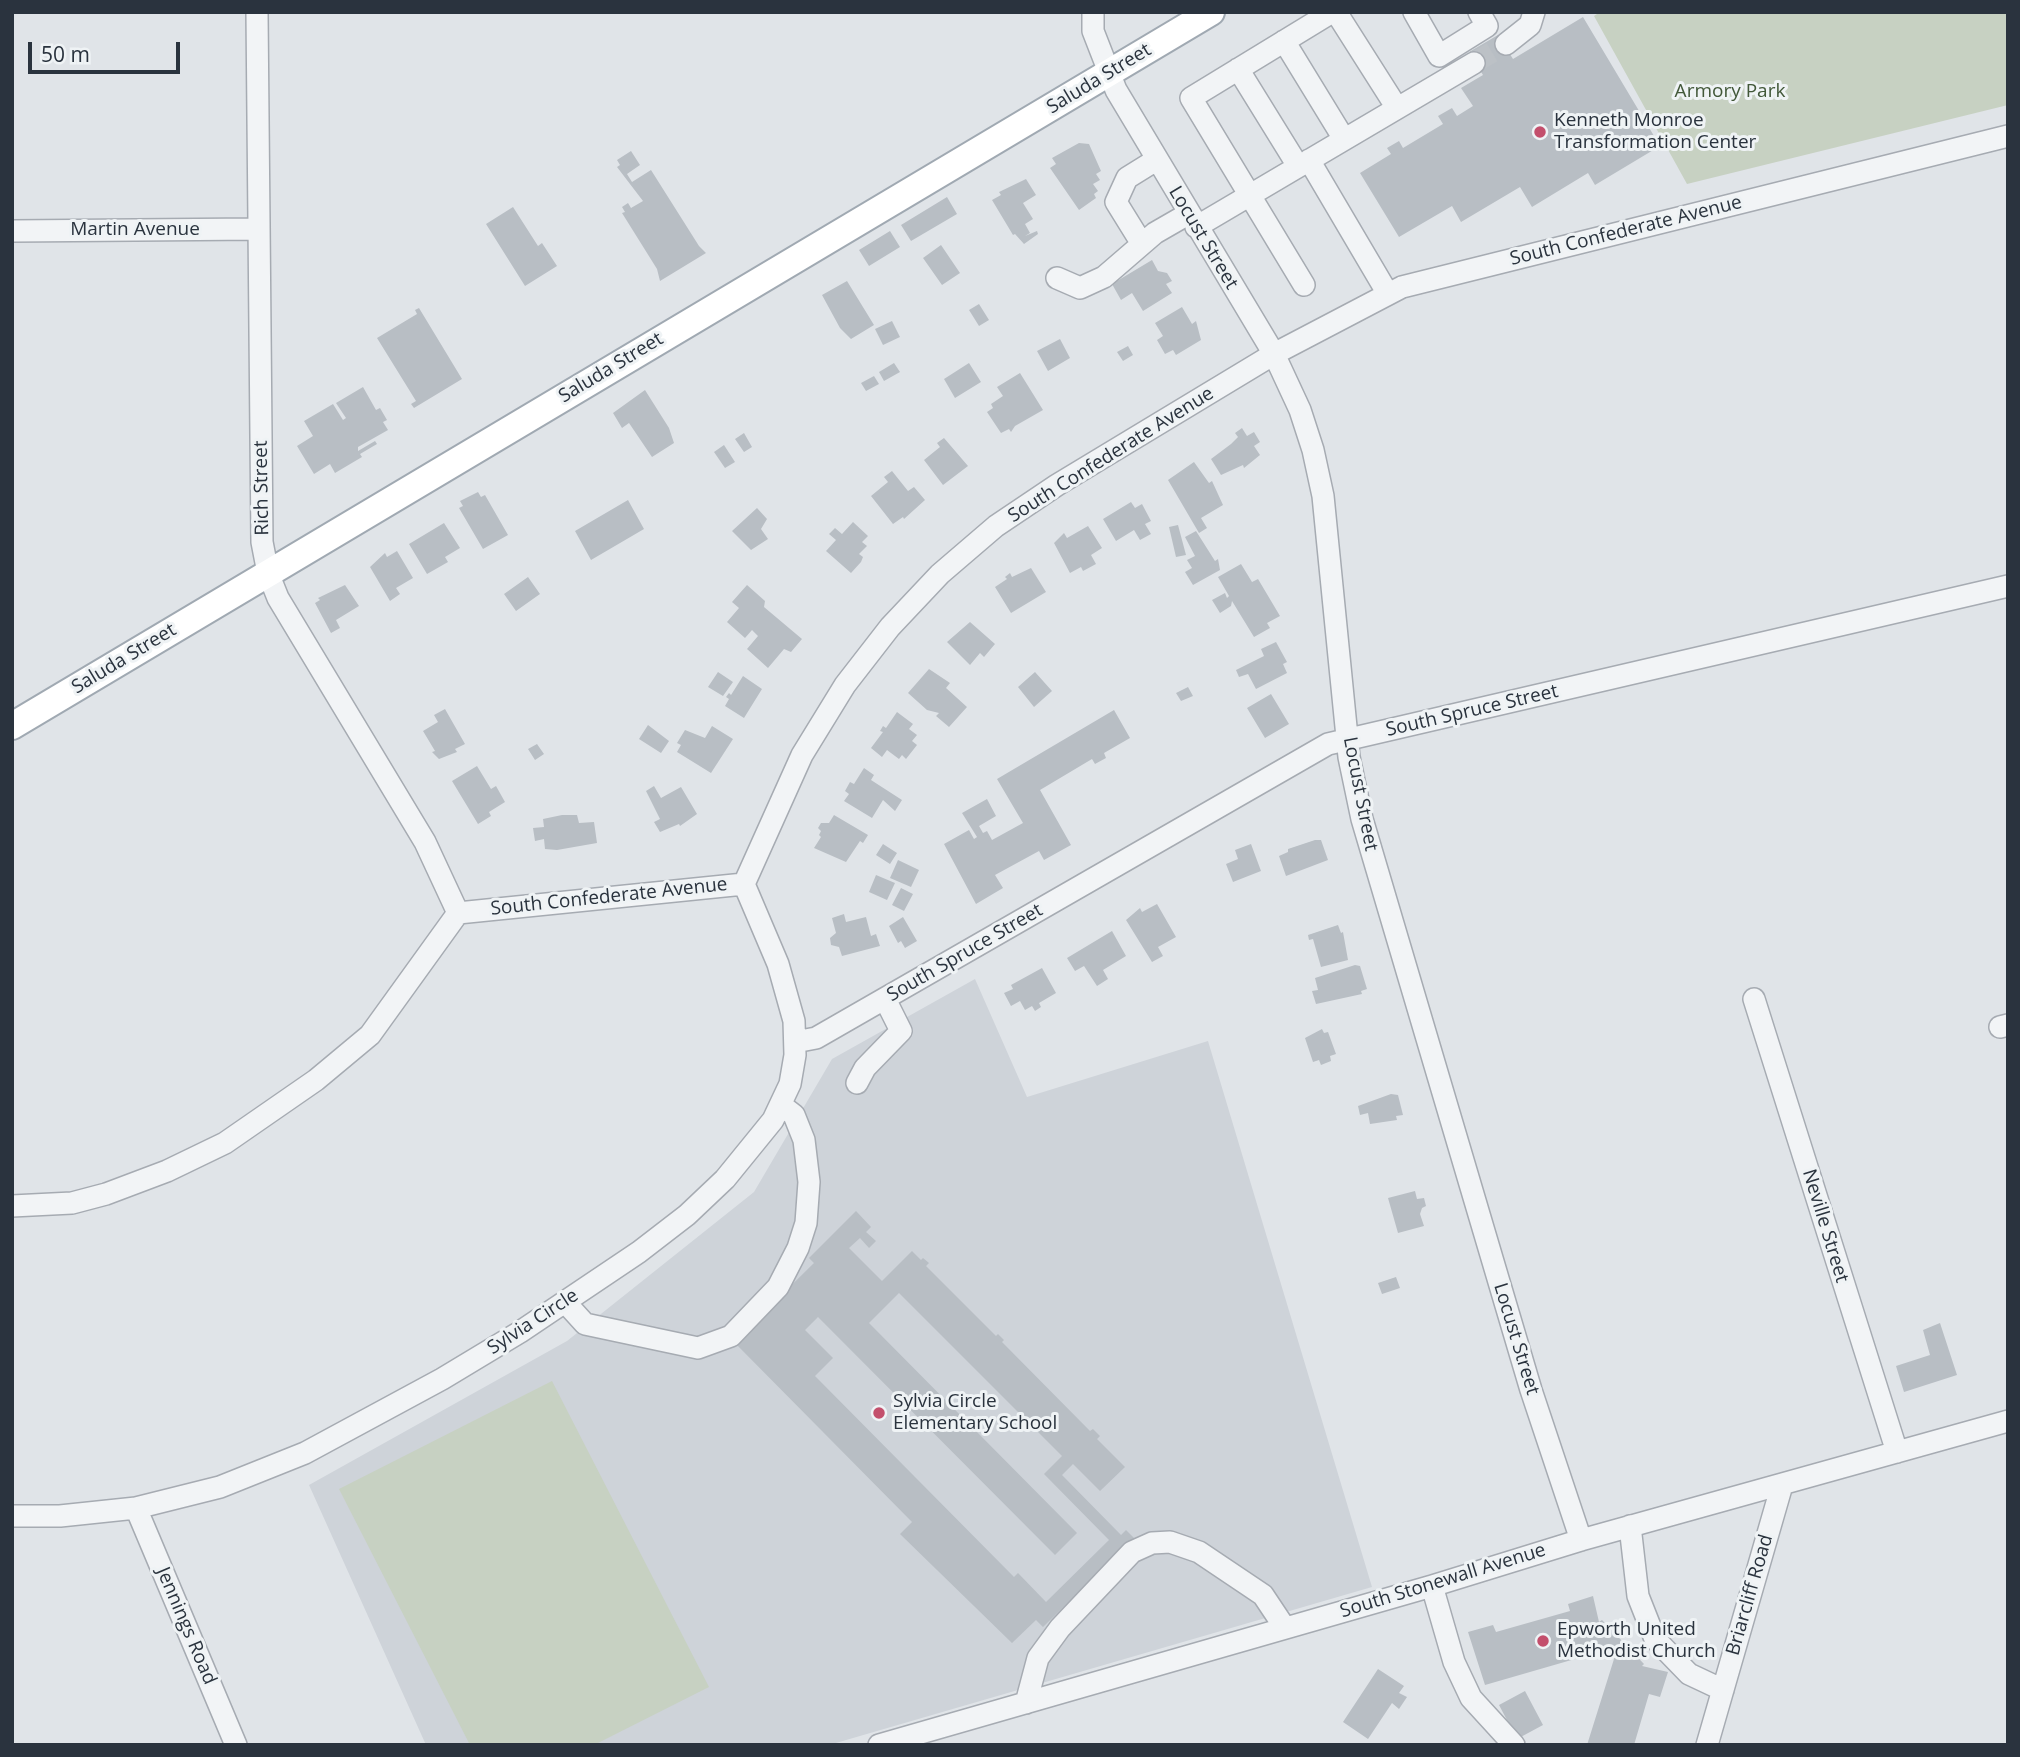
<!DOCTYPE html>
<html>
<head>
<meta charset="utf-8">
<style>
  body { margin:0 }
  #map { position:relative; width:2020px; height:1757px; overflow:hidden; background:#e0e4e8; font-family:"Open Sans",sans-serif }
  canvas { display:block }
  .frame { position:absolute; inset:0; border:14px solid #2a333e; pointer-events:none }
  .scale { position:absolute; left:28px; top:42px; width:152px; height:32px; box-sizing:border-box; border:4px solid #2a333e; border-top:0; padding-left:9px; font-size:21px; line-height:24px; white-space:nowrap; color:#2a333e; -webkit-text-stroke:5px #eff3f5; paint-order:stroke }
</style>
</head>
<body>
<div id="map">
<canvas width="2020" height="1757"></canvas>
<div class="frame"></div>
<div class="scale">50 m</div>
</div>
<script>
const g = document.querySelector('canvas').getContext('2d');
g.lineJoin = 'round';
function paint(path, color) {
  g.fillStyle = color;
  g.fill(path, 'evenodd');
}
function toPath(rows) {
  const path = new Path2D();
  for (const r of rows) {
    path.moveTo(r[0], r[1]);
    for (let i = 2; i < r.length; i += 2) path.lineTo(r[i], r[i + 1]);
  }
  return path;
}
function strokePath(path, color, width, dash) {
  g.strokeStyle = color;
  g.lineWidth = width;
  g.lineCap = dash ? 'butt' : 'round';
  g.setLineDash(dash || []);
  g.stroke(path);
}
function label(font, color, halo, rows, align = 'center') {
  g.font = font + ' "Open Sans",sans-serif';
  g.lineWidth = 6;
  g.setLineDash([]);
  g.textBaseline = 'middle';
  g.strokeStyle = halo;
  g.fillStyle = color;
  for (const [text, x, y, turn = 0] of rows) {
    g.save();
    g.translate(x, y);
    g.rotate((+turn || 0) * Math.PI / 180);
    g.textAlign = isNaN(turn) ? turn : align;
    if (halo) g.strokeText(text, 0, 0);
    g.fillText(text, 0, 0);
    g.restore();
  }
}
paint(toPath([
  [975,979,1027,1097,1208,1041,1372,1587,829,1745,426,1745,309,1485,567,1341,754,1192,832,1059]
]), '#ced3d9');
paint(toPath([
  [1600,12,2008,12,2008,105,1687,184,1594,16],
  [552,1381,709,1687,594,1745,470,1745,339,1489]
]), '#c7d1c2');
paint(toPath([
  [1583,17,1660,146,1595,185,1588,173,1532,207,1520,187,1461,222,1452,206,1399,237,1360,173,1391,154,1387,148,1399,141,1403,148,1443,124,1438,116,1452,108,1457,116,1473,106,1461,88,1483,75,1469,52,1498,35,1513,59],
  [1079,143,1089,144,1101,171,1096,174,1100,180,1093,184,1098,191,1094,194,1096,198,1079,210,1050,168,1056,164,1052,158],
  [631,151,640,165,627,174,632,182,651,170,699,246,706,253,660,281,657,269,622,213,625,212,622,207,628,203,631,208,643,201,617,167,620,165,617,160],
  [1026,179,1036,195,1023,203,1033,219,1025,224,1030,233,1025,236,1037,231,1038,234,1024,244,1015,234,1013,235,992,200,1001,195,999,192],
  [947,197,957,214,911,241,901,225],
  [513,207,538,246,542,243,557,266,525,286,486,224],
  [890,231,900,247,869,266,859,250],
  [941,245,960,273,942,285,923,258],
  [1152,260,1158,271,1167,273,1172,281,1166,284,1172,293,1143,311,1132,293,1121,300,1112,284],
  [847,281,874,325,851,339,840,328,822,295],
  [979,304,989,320,979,326,969,310],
  [1182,307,1192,324,1196,321,1201,340,1176,355,1173,350,1165,354,1157,340,1163,336,1155,323],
  [419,308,462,379,414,408,411,404,416,401,377,338,417,314,415,310],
  [892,321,900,337,883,345,875,329],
  [1060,339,1070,358,1048,371,1037,351],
  [1128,346,1133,355,1123,361,1117,352],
  [894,363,900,372,884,381,879,372],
  [969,363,981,382,955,398,944,379],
  [1020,373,1043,410,1015,426,1011,432,1009,429,1001,433,987,412,993,408,991,404,1003,396,997,387],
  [874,376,879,384,866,391,861,383],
  [363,387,376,410,380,408,387,420,383,422,388,430,358,447,358,451,375,441,377,444,360,454,362,457,335,473,330,464,314,474,297,446,313,436,304,421,333,404,343,420,346,418,336,403],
  [645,390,669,428,674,443,652,457,629,423,622,428,613,413],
  [1242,428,1247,436,1254,432,1260,442,1254,446,1260,455,1244,468,1243,465,1221,475,1211,459,1231,444,1238,437,1235,433],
  [744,433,752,447,744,452,735,439],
  [944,438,968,466,943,485,924,460,940,447,937,443],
  [724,445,735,462,725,468,714,452],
  [1194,462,1209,483,1212,481,1223,505,1201,518,1207,528,1199,533,1168,480],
  [892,471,908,491,914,487,925,500,904,519,903,517,893,524,871,496,888,482,884,477],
  [478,492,481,497,485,495,508,535,483,549,459,508,463,506,460,501],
  [628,500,644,529,591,560,575,531],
  [1131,502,1135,508,1142,504,1151,521,1145,524,1151,534,1140,540,1134,530,1116,541,1103,519],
  [757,508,767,519,761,529,768,539,751,550,732,531],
  [853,522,868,536,862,542,867,546,859,554,863,557,861,562,851,573,826,551,836,540,829,534,835,528,842,534],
  [444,523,460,548,445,557,448,562,427,574,409,544],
  [1178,525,1186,555,1176,557,1169,527],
  [1088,526,1102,548,1091,555,1096,564,1083,571,1081,567,1070,573,1054,543,1064,533,1067,538],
  [1196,531,1215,561,1218,559,1220,570,1193,585,1185,572,1192,568,1187,560,1195,556,1185,537],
  [397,551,413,578,396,588,400,594,390,601,370,567,385,553,387,557],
  [1241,564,1252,582,1258,579,1280,616,1267,623,1270,628,1254,637,1232,601,1231,606,1220,613,1212,600,1225,593,1227,598,1229,596,1218,577],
  [1031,568,1046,592,1011,613,995,587,1007,579,1005,577,1010,573,1012,577],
  [528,577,540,594,516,611,504,594],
  [345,585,359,606,336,620,340,628,331,633,315,603,320,600,318,598],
  [747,585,765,601,764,607,802,639,791,652,784,649,768,668,747,649,758,636,752,630,745,638,727,622,739,608,732,602],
  [970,622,995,644,984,657,980,653,970,665,947,642],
  [1276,642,1287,662,1283,664,1287,673,1256,689,1248,674,1239,677,1236,670,1264,656,1261,649],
  [929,669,950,683,946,688,967,707,949,727,936,716,939,713,927,710,908,693],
  [718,672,733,682,723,696,708,687],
  [1035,672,1052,691,1034,707,1018,687],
  [743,676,762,689,744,718,725,706,729,699,726,697,729,693,731,695],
  [1188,687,1193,696,1181,701,1176,693],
  [1271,694,1289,724,1265,738,1247,708],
  [445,709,465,744,455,749,457,752,439,759,432,752,435,751,423,731,438,722,434,715],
  [1114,710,1130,738,1104,753,1106,758,1095,764,1092,759,1040,790,1071,845,1044,860,1039,851,995,875,1003,888,976,904,944,844,969,830,974,839,977,837,962,813,987,799,996,816,979,826,983,833,987,831,992,840,1023,823,997,779],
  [897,712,913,724,909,729,917,735,912,741,917,745,906,759,902,755,899,759,887,750,882,757,871,748,883,732,880,731,883,726,886,728],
  [648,725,669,741,661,753,639,739],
  [712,726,733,739,711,773,677,752,681,745,677,743,685,730,705,738],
  [537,744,544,754,535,760,528,749],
  [477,766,491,789,496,786,505,802,489,812,491,816,478,824,452,781],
  [864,768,874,775,871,780,902,800,895,811,883,800,872,818,844,801,849,794,845,791,850,782,854,784],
  [654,786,661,798,681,787,697,814,680,826,679,824,660,832,654,822,660,819,646,791],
  [562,815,577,815,579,823,594,822,597,843,557,850,545,849,544,839,535,841,533,828,544,827,543,819],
  [834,815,868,835,863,843,860,841,846,862,814,848,821,837,819,835,821,831,818,828,821,823,829,823],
  [1315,840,1321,840,1328,860,1286,876,1279,856,1288,852,1288,849],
  [883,844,897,853,890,864,876,855],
  [1251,844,1261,871,1233,882,1226,864,1238,859,1235,850],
  [898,860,919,870,911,887,890,878],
  [876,875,895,883,887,900,869,892],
  [901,888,913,894,904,911,892,905],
  [1157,904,1176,937,1158,947,1163,956,1152,962,1126,920,1140,908,1142,912],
  [844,914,846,922,866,917,871,936,876,934,880,946,842,956,839,947,831,945,830,938,836,933,832,918],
  [903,917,917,941,905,948,901,941,898,943,889,926],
  [1338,925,1341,933,1343,932,1348,960,1321,967,1313,939,1309,940,1308,935],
  [1112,931,1126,956,1103,970,1108,979,1097,986,1084,966,1075,971,1067,958],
  [1355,965,1360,966,1367,989,1361,991,1362,994,1316,1004,1312,991,1318,990,1315,978],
  [1042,968,1056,993,1039,1003,1041,1007,1035,1011,1032,1006,1025,1010,1020,1001,1011,1006,1004,993,1013,989,1011,985],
  [1322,1029,1324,1033,1328,1032,1336,1054,1330,1056,1331,1061,1321,1065,1319,1060,1313,1062,1305,1038],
  [1391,1094,1398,1095,1403,1115,1396,1116,1397,1120,1370,1124,1368,1113,1360,1115,1358,1106],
  [1415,1191,1417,1199,1424,1198,1426,1206,1422,1208,1420,1214,1424,1226,1398,1233,1388,1198],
  [856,1211,871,1227,866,1232,876,1241,869,1248,860,1238,849,1248,882,1281,912,1251,921,1260,923,1258,929,1263,926,1266,996,1336,998,1334,1004,1340,1002,1342,1090,1431,1093,1429,1100,1436,1097,1439,1125,1467,1100,1491,1073,1464,1062,1475,1121,1535,1126,1530,1134,1538,1043,1627,1036,1620,1012,1643,900,1534,912,1522,734,1342,814,1263,809,1258],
  [899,1293,1062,1456,1044,1474,1109,1540,1046,1602,1018,1573,1014,1577,815,1376,833,1358,805,1330,818,1317,1055,1555,1077,1533,869,1323],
  [1396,1277,1400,1288,1382,1294,1378,1283],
  [1940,1323,1957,1375,1904,1392,1896,1366,1930,1355,1923,1330],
  [1593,1596,1599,1622,1602,1620,1644,1664,1642,1666,1668,1672,1660,1697,1649,1694,1634,1745,1587,1745,1614,1659,1606,1650,1485,1685,1468,1632,1493,1625,1496,1632,1570,1611,1568,1604],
  [1378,1669,1404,1686,1399,1693,1407,1697,1399,1709,1392,1703,1368,1739,1343,1722],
  [1525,1691,1543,1725,1517,1739,1499,1705]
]), '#b8bec4');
strokePath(toPath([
  [1474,63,1506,44]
]), '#bcc1c6', 21, [21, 10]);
const minor = toPath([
  [257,12,262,542,268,573,278,598,425,842,458,913],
  [1093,12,1093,31,1116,90,1274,354,1300,410,1313,450,1323,496,1349,757,1362,819,1531,1390,1581,1540],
  [1336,12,1397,108],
  [1414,12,1439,56,1487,26,1479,12],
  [1284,41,1344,139],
  [1506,44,1530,25,1534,12],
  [1238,69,1298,166],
  [1309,160,1388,294],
  [1196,227,1474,63],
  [12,231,258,229],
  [1142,244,1116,202,1127,178,1156,160],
  [1057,278,1080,288,1104,277,1155,233,1188,214],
  [1304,285,1191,98,1332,12],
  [744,884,802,755,845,685,890,627,940,574,996,526,1057,485,1274,354,1402,287,2008,136],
  [1754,999,1897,1452],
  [2000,1027,2008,1025],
  [795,1042,816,1038,1328,744,2008,586],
  [857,1083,865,1068,901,1031,885,999],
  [12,1206,72,1203,106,1194,167,1171,225,1143,316,1080,370,1035,458,913,744,884],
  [565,1302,585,1324,698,1348,731,1336,778,1287,798,1248,806,1223,809,1182,804,1140,794,1115,781,1105],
  [136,1508,236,1745],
  [12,1516,60,1516,136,1508,220,1487,305,1453,442,1379,520,1332,639,1252,687,1215,725,1179,773,1120,790,1084,795,1055,794,1021,778,964,744,884],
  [1630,1526,1638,1596,1655,1639,1689,1674,1723,1690],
  [1432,1586,1454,1662,1471,1698,1514,1745],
  [1026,1703,1038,1658,1060,1628,1132,1552,1152,1543,1170,1542,1199,1552,1263,1595,1285,1628],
  [879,1745,1432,1586,1581,1540,2008,1421],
  [1707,1745,1782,1485]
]);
const major = toPath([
  [12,726,1211,12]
]);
strokePath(minor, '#a6abb2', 24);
strokePath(major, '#a0a9b2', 30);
strokePath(minor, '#f2f4f6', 21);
strokePath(major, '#fff', 26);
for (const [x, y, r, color] of [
  [1540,132,7,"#c34f6c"],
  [879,1413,7,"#c34f6c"],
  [1543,1641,7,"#c34f6c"]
]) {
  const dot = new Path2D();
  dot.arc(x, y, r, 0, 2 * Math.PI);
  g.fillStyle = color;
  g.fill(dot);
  strokePath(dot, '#eff3f5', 2.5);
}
label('19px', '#2a333e', '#eff3f5', [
  ["Saluda Street",1099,79,-31],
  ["Martin Avenue",135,230],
  ["South Confederate Avenue",1626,231,-14],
  ["Locust Street",1203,238,59],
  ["Saluda Street",611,368,-31],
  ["South Confederate Avenue",1111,455,-32],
  ["Rich Street",262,488,-91],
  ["Saluda Street",124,659,-31],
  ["South Spruce Street",1472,711,-13],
  ["Locust Street",1360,794,79],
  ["South Confederate Avenue",609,897,-6],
  ["South Spruce Street",965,953,-30],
  ["Neville Street",1825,1226,73],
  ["Sylvia Circle",533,1322,-33],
  ["Locust Street",1516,1339,73],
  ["South Stonewall Avenue",1443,1581,-17],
  ["Briarcliff Road",1750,1595,-74],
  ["Jennings Road",186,1626,67]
]);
label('19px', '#425839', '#eff3f5', [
  ["Armory Park",1730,92]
]);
label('19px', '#2a333e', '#eff3f5', [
  ["Kenneth Monroe",1554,121],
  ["Transformation Center",1554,143],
  ["Sylvia Circle",893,1402],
  ["Elementary School",893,1424],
  ["Epworth United",1557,1630],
  ["Methodist Church",1557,1652]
], 'left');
</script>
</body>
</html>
